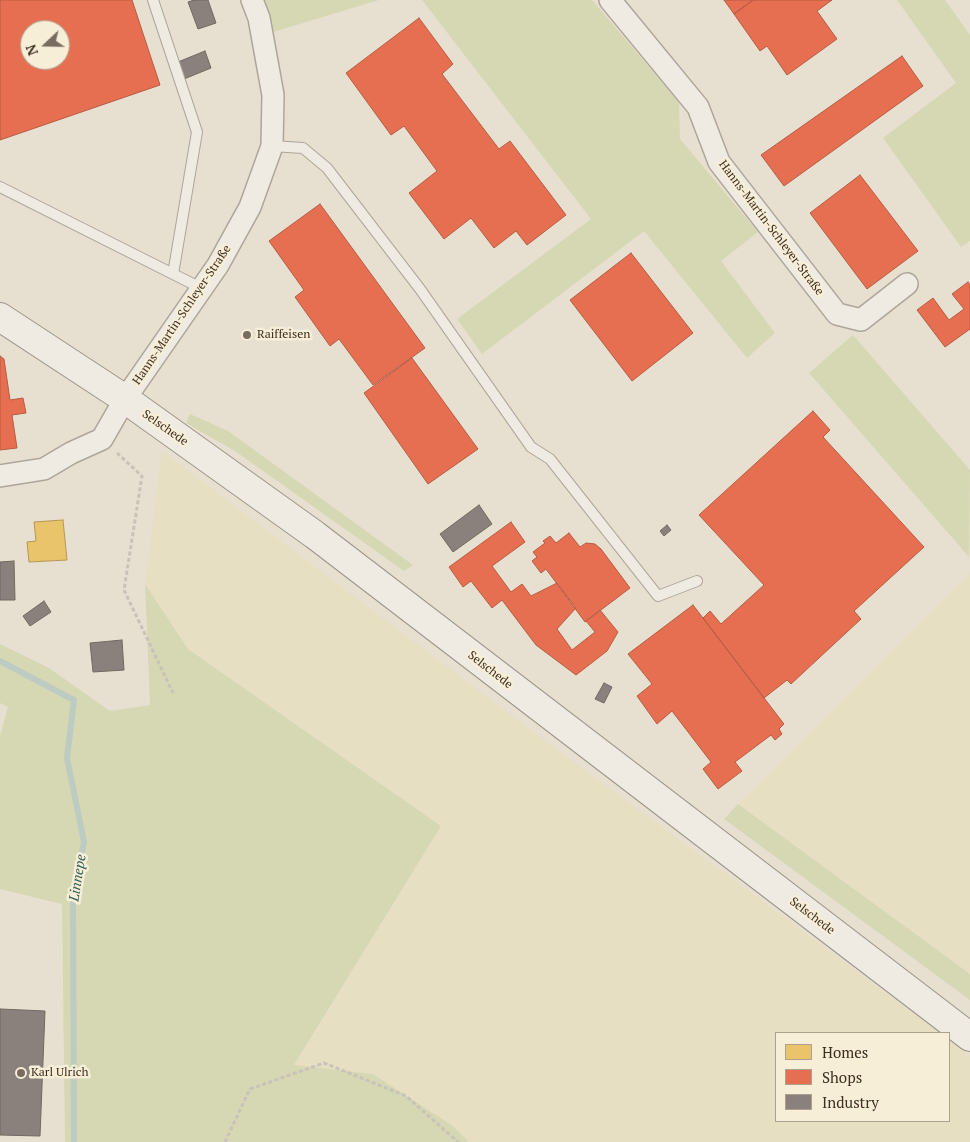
<!DOCTYPE html>
<html>
<head>
<meta charset="utf-8">
<style>
  body { margin:0 }
  #map { position:relative; width:970px; height:1142px; overflow:hidden; background:#e7e0d1; font-family:"PT Serif",serif }
  canvas { display:block }
  .legend { position:absolute; left:775px; top:1032px; width:175px; height:90px; box-sizing:border-box; background:#f7eed8; border:1px solid #ada18e; margin:0; padding:6px 9px; list-style:none; font-size:15px; color:#3d2e20 }
  .legend li { display:flex; align-items:center; gap:10px; height:25px }
  .legend b { width:25px; border:1px solid #ada18e }
  .north { position:absolute; left:20px; top:20px; width:50px; height:50px; box-sizing:border-box; background:#f7eed8; border:1px solid #ada18e; border-radius:50%; rotate:249deg; font-size:14px; font-weight:700; line-height:20px; text-align:center; color:#3d2e20 }
  .north::after { content:''; display:block; margin:auto; width:18px; height:22px; background:#786c5e; clip-path:polygon(50% 0,100% 100%,50% 72%,0 100%) }
</style>
</head>
<body>
<div id="map">
<canvas width="970" height="1142"></canvas>
<ul class="legend">
<li><b style="height:14px;background:#e9c46a"></b>Homes</li>
<li><b style="height:14px;background:#e76f51"></b>Shops</li>
<li><b style="height:14px;background:#8a817c"></b>Industry</li>
</ul>
<div class="north">N</div>
</div>
<script>
const g = document.querySelector('canvas').getContext('2d');
g.lineJoin = 'round';
function paint(path, color) {
  g.fillStyle = color;
  g.fill(path, 'evenodd');
}
function toPath(rows) {
  const path = new Path2D();
  for (const r of rows) {
    path.moveTo(r[0], r[1]);
    for (let i = 2; i < r.length; i += 2) path.lineTo(r[i], r[i + 1]);
  }
  return path;
}
function strokePath(path, color, width, dash) {
  g.strokeStyle = color;
  g.lineWidth = width;
  g.lineCap = dash ? 'butt' : 'round';
  g.setLineDash(dash || []);
  g.stroke(path);
}
function label(font, color, halo, rows, align = 'center') {
  g.font = font + ' "PT Serif",serif';
  g.lineWidth = 5;
  g.setLineDash([]);
  g.textBaseline = 'middle';
  g.strokeStyle = halo;
  g.fillStyle = color;
  for (const [text, x, y, turn = 0] of rows) {
    g.save();
    g.translate(x, y);
    g.rotate((+turn || 0) * Math.PI / 180);
    g.textAlign = isNaN(turn) ? turn : align;
    if (halo) g.strokeText(text, 0, 0);
    g.fillText(text, 0, 0);
    g.restore();
  }
}
paint(toPath([
  [162,451,534,732,940,1033,776,1033,776,1121,949,1121,949,1040,970,1056,970,1142,469,1142,453,1126,373,1074,294,1066,441,826,188,649,145,584],
  [970,573,970,974,738,804]
]), '#e6dfc2');
paint(toPath([
  [264,0,379,0,273,32],
  [422,0,592,0,679,102,680,139,758,232,721,261,775,333,747,358,644,231,482,354,457,319,591,219],
  [897,0,945,0,970,35,970,241,961,247,883,138,956,83],
  [853,335,970,470,969,557,809,373],
  [190,414,228,431,413,565,404,571,235,451,186,423],
  [145,584,188,649,441,826,294,1065,373,1074,453,1126,469,1142,65,1142,62,904,0,889,0,736,8,707,0,703,0,644,49,668,110,711,150,705],
  [738,804,970,974,970,1000,724,819]
]), '#d6d7b3');
const homes = toPath([
  [63,520,67,560,29,562,27,542,36,541,34,522,63,520]
]);
paint(homes, '#e9c46a');
strokePath(homes, '#b59754', 1);
const shops = toPath([
  [0,0,132,0,160,85,0,140,0,0],
  [30,30,60,30,60,60,30,60,30,30],
  [724,0,753,0,734,14,724,0],
  [753,0,832,0,817,11,837,39,787,75,767,46,760,51,734,14,753,0],
  [419,18,453,64,442,74,499,149,510,141,566,215,527,245,516,231,494,248,471,218,444,239,409,193,437,171,404,126,391,135,346,73,419,18],
  [902,56,923,86,784,186,761,155,902,56],
  [860,175,918,251,867,289,810,213,860,175],
  [320,204,425,348,373,385,339,339,330,346,295,297,304,290,269,241,320,204],
  [631,253,693,333,632,381,570,300,631,253],
  [968,282,970,285,970,329,945,347,917,310,933,298,949,320,964,309,952,294,968,282],
  [0,356,4,359,10,400,23,398,26,413,12,415,17,448,0,450,0,356],
  [412,358,478,449,428,484,364,393,412,358],
  [813,411,830,430,823,437,924,547,854,611,861,619,791,684,787,680,764,698,703,618,710,611,721,624,764,585,699,515,813,411],
  [511,522,525,542,492,566,511,592,522,584,531,596,557,583,576,608,557,629,572,650,595,632,586,621,600,610,618,632,607,651,576,675,536,645,502,600,492,608,471,581,463,587,449,567,511,522],
  [569,533,580,547,586,543,595,544,601,549,630,588,585,622,546,569,541,573,532,561,537,557,533,552,545,543,543,541,550,536,556,543,569,533],
  [693,605,784,724,779,729,782,734,775,740,771,735,735,762,742,771,718,789,703,769,711,762,672,711,657,724,637,696,652,684,628,654,693,605]
]);
paint(shops, '#e76f51');
strokePath(shops, '#b45c42', 1);
const industry = toPath([
  [194,0,208,0,216,23,198,29,188,2,194,0],
  [205,51,211,68,184,79,178,62,205,51],
  [479,505,492,524,453,552,440,534,479,505],
  [667,525,671,530,664,536,660,531,667,525],
  [14,561,15,600,0,600,0,562,14,561],
  [44,601,51,612,30,626,23,616,44,601],
  [122,640,124,670,93,672,90,643,122,640],
  [604,683,612,687,604,703,595,699,604,683],
  [0,1009,45,1011,40,1136,0,1135,0,1009]
]);
paint(industry, '#8a817c');
strokePath(industry, '#736860', 1);
strokePath(toPath([
  [0,661,74,700,67,758,84,842,73,902,74,1142]
]), '#bcccc2', 6);
const lane = toPath([
  [153,0,197,132,173,274],
  [272,146,303,148,327,168,420,289,531,447,550,459,658,596,697,581],
  [0,187,201,288]
]);
const street = toPath([
  [610,0,698,107,719,162,837,314,861,320,907,284],
  [0,476,44,469,71,453,102,439,125,399,218,265,250,207,272,146,273,95,259,18,252,0]
]);
const secondary = toPath([
  [0,317,125,399,315,535,970,1037]
]);
strokePath(lane, '#ada599', 12);
strokePath(street, '#ada599', 24);
strokePath(secondary, '#9c958a', 30);
strokePath(toPath([
  [117,453,142,476,124,590,173,693],
  [225,1142,250,1089,324,1063,406,1096,458,1142]
]), '#c8c2b9', 3, [4, 2.5]);
strokePath(lane, '#efebe3', 10);
strokePath(street, '#efebe3', 21);
strokePath(secondary, '#efebe3', 28);
for (const [x, y, r, color] of [
  [247,335,5,"#786c5e"],
  [21,1073,5,"#786c5e"]
]) {
  const dot = new Path2D();
  dot.arc(x, y, r, 0, 2 * Math.PI);
  g.fillStyle = color;
  g.fill(dot);
  strokePath(dot, '#f7eed8', 2);
}
label('12px', '#3d2e20', '#f7eed8', [
  ["Hanns-Martin-Schleyer-Straße",771,228,53],
  ["Hanns-Martin-Schleyer-Straße",182,315,-56],
  ["Selschede",165,428,35],
  ["Selschede",490,670,38],
  ["Selschede",812,916,37]
]);
label('12px', '#3d2e20', '#f7eed8', [
  ["Raiffeisen",257,335],
  ["Karl Ulrich",31,1073]
], 'left');
label('italic 14px', '#2f5d5a', '#f7eed8', [
  ["Linnepe",78,878,-81]
]);
</script>
</body>
</html>
